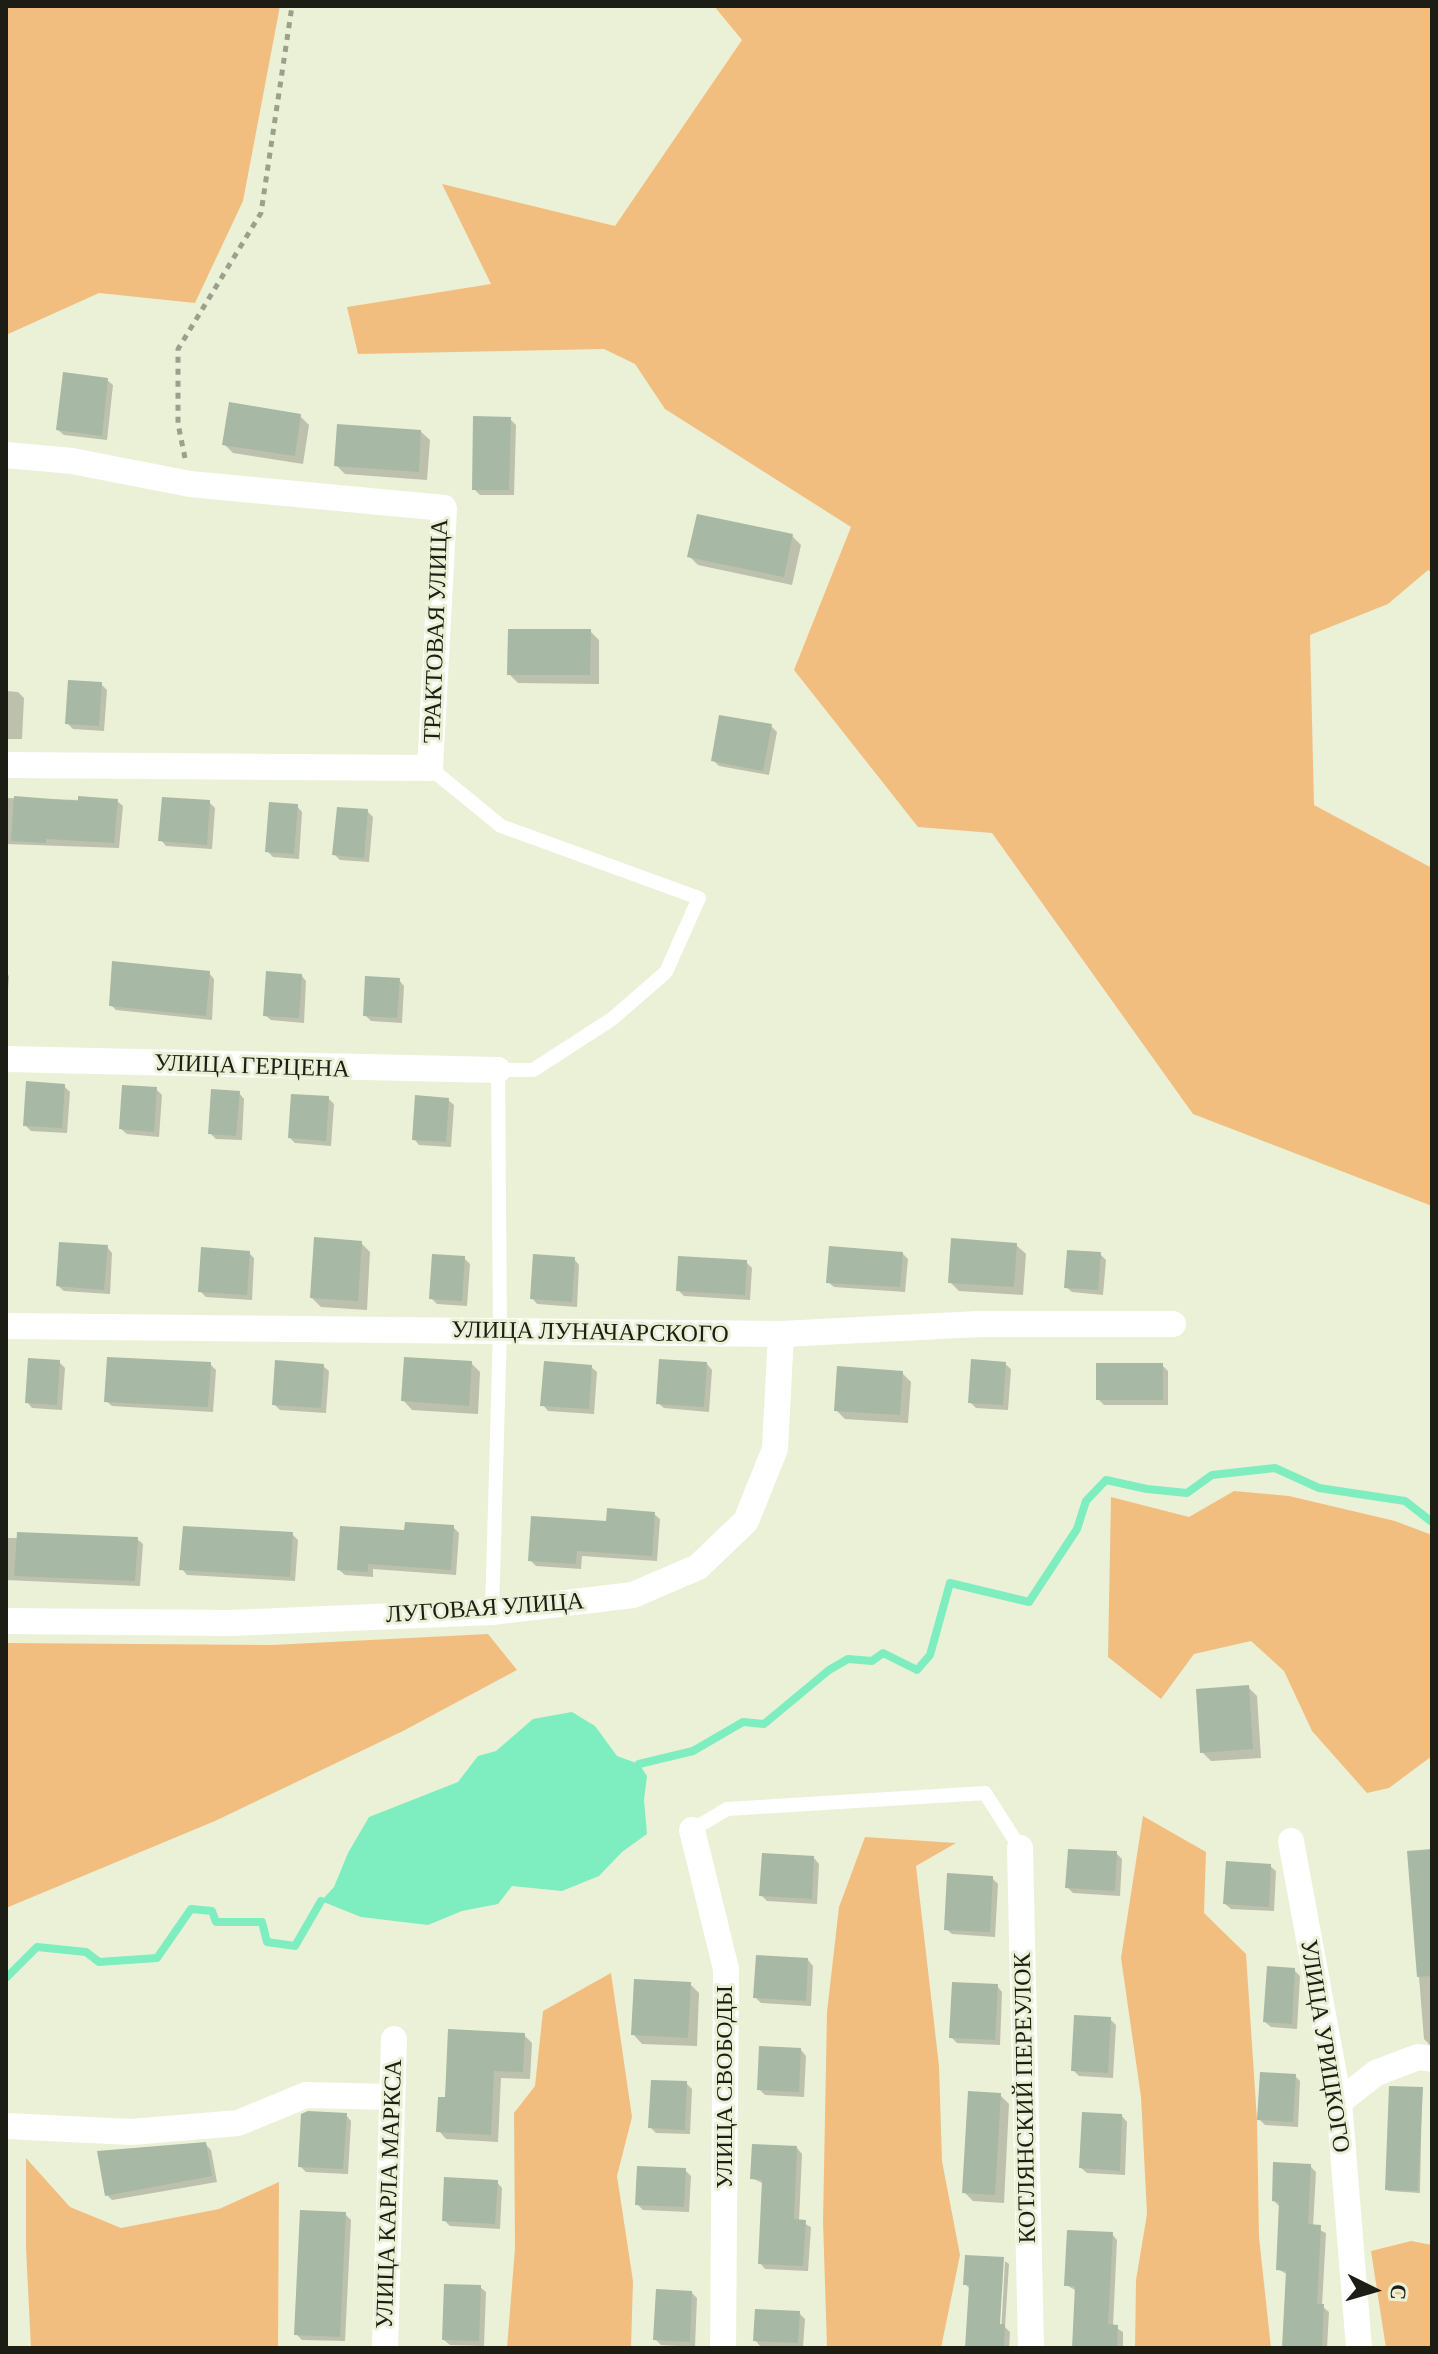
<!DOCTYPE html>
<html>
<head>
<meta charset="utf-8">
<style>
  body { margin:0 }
  #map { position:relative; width:1438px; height:2354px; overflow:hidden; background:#ebf1d7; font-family:"Crimson Pro",serif }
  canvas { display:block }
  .frame { position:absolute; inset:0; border:8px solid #1c1e15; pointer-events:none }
  .north { position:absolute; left:1334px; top:2250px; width:80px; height:80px; -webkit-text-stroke:6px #ebf1d7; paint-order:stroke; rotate:95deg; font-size:22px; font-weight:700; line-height:32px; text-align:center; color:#1c1e15 }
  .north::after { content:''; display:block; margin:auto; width:28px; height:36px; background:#1c1e15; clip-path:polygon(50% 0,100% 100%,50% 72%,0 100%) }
</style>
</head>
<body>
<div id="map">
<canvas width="1438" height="2354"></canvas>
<div class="frame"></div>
<div class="north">С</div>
</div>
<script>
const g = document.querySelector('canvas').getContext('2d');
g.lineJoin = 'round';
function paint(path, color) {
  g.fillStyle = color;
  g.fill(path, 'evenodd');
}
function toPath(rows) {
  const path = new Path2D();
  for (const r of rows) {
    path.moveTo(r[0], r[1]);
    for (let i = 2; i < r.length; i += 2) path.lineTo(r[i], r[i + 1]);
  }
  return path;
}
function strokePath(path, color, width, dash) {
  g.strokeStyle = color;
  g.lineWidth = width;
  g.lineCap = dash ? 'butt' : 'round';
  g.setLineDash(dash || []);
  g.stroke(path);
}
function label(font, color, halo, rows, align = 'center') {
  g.font = font + ' "Crimson Pro",serif';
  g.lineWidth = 6;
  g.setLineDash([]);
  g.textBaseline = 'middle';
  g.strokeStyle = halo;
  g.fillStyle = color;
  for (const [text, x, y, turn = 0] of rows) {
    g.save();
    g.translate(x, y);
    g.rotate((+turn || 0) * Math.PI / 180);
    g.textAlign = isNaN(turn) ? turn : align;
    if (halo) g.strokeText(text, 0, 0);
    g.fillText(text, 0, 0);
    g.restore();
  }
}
paint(toPath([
  [6,6,280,6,243,201,195,303,99,293,6,335],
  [714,6,1432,6,1432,573,1428,570,1388,604,1310,635,1314,805,1432,868,1432,1206,1193,1114,992,833,918,827,794,670,851,527,665,409,635,364,604,349,358,354,347,307,491,284,442,184,615,226,742,40],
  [1234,1491,1289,1496,1395,1521,1432,1535,1432,1756,1389,1788,1367,1793,1312,1731,1284,1671,1251,1641,1194,1654,1161,1699,1108,1657,1111,1497,1189,1517],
  [488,1634,517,1670,403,1731,215,1821,6,1908,6,1643,272,1645],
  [1143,1816,1206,1852,1204,1913,1246,1954,1257,2120,1259,2237,1271,2348,1135,2348,1136,2280,1147,2214,1141,2097,1121,1958],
  [865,1837,956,1843,916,1866,939,2066,942,2161,960,2255,941,2348,827,2348,823,2221,827,2012,839,1907],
  [611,1973,632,2117,617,2176,633,2281,631,2348,507,2348,515,2248,514,2113,535,2086,543,2011],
  [26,2158,70,2207,121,2228,219,2209,279,2182,278,2348,31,2348,26,2248],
  [1411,2241,1432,2245,1432,2348,1386,2348,1371,2251]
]), '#f2be7f');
paint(toPath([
  [572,1712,595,1726,617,1756,639,1764,647,1776,644,1800,647,1834,622,1852,599,1876,562,1891,512,1886,498,1904,462,1911,428,1925,361,1917,321,1901,334,1887,348,1853,369,1817,458,1782,478,1756,496,1751,533,1719]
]), '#7eedbf');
paint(toPath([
  [107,380,113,385,107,440,64,435,58,430],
  [300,416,309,425,303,464,233,453,224,444],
  [510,419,516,425,514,495,480,495,474,489],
  [420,431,430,440,427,480,345,474,336,465],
  [792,536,801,545,792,585,698,565,689,556],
  [590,631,599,640,599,684,518,683,509,674],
  [101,684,107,690,104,731,73,729,67,723],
  [6,691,18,692,24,698,22,739,6,739],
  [771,726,777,732,769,775,719,766,713,760],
  [6,798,117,801,123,806,119,848,6,844],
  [209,802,215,808,212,849,166,846,161,840],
  [297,806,302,812,299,859,273,857,268,852],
  [367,811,373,817,369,862,340,860,334,854],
  [6,973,9,976,6,1017],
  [209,973,214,979,212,1020,116,1010,111,1005],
  [301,975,306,981,304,1023,271,1020,265,1015],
  [399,980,404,986,402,1023,371,1021,365,1015],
  [64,1086,70,1092,67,1133,31,1131,25,1125],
  [156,1089,162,1095,159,1137,127,1134,121,1129],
  [239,1093,244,1099,242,1140,216,1139,210,1133],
  [328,1098,334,1104,331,1146,295,1143,290,1138],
  [448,1100,454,1105,451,1147,419,1145,414,1139],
  [361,1243,370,1252,367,1310,321,1307,312,1298],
  [1016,1245,1026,1254,1023,1295,959,1291,950,1282],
  [107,1247,112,1253,110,1294,64,1291,58,1286],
  [249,1253,254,1258,252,1300,206,1297,200,1291],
  [902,1253,908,1259,905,1292,834,1287,828,1282],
  [1100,1254,1106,1260,1103,1295,1072,1292,1066,1287],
  [464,1258,470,1264,467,1306,437,1304,431,1298],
  [574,1259,579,1265,577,1307,537,1304,532,1298],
  [746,1262,752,1268,750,1300,684,1296,678,1290],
  [59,1362,65,1368,62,1410,32,1408,27,1402],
  [471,1363,480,1372,478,1414,412,1410,403,1400],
  [210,1364,216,1370,213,1412,112,1406,106,1401],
  [707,1364,712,1370,709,1412,664,1408,658,1403],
  [1005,1364,1011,1369,1008,1410,976,1408,970,1402],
  [1162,1365,1168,1371,1168,1405,1104,1405,1098,1399],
  [323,1366,329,1371,326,1413,280,1410,274,1404],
  [591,1367,597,1372,594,1414,548,1411,543,1405],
  [902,1373,911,1382,908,1423,845,1419,836,1410],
  [654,1514,660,1519,657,1561,582,1556,581,1569,536,1566,530,1560,608,1523],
  [453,1527,459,1533,456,1575,373,1569,373,1577,345,1575,339,1570,406,1533],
  [292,1534,298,1540,295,1581,187,1575,182,1569],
  [6,1538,137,1539,143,1544,140,1586,6,1580],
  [1248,1687,1257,1696,1261,1758,1211,1761,1202,1752],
  [1432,1851,1432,2045,1430,2045,1424,2039,1409,1853],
  [1116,1853,1122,1859,1120,1896,1073,1893,1068,1888],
  [814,1858,819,1864,817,1904,767,1901,762,1896],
  [1270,1866,1276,1871,1274,1911,1231,1909,1225,1904],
  [992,1878,998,1884,995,1937,952,1934,946,1929],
  [808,1960,813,1966,811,2006,761,2003,755,1997],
  [1294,1970,1300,1976,1297,2029,1271,2027,1265,2022],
  [690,1984,699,1993,697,2046,642,2044,633,2034],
  [997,1986,1002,1992,1000,2045,957,2043,951,2037],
  [1110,2019,1116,2025,1113,2078,1079,2076,1073,2070],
  [524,2035,532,2043,530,2079,501,2078,498,2142,446,2139,439,2131,446,2099],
  [801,2050,806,2056,804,2097,765,2095,759,2089],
  [1295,2076,1300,2081,1298,2127,1265,2125,1259,2119],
  [686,2083,692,2089,690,2134,656,2133,650,2127],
  [1422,2089,1420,2193,1389,2191,1387,2189],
  [1000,2095,1009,2104,1004,2203,973,2201,964,2192],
  [346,2115,351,2121,348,2174,306,2172,300,2166],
  [1122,2116,1127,2122,1125,2175,1087,2173,1081,2168],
  [205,2144,211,2150,217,2182,112,2200,107,2195],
  [797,2148,802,2154,799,2221,811,2227,808,2271,765,2269,760,2263,764,2184,752,2178],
  [1310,2166,1316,2172,1313,2227,1326,2233,1322,2306,1329,2312,1327,2348,1284,2348,1288,2275,1278,2269,1279,2206,1274,2201],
  [685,2170,691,2176,689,2212,643,2210,637,2204],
  [497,2182,502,2188,500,2229,450,2226,444,2220],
  [345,2214,351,2220,345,2341,302,2340,296,2334],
  [1112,2234,1117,2240,1113,2326,1123,2332,1123,2348,1074,2348,1077,2291,1066,2285],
  [1003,2259,997,2334,1001,2334,1005,2261,1009,2264,1005,2327,1010,2332,1009,2348,967,2348,971,2290,965,2284],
  [480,2287,486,2292,484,2346,450,2345,444,2340],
  [692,2293,697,2298,695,2347,661,2345,655,2339],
  [799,2313,805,2319,803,2348,760,2346,755,2340]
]), '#0003');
strokePath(toPath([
  [639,1764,693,1751,743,1722,764,1724,829,1670,848,1659,872,1661,883,1653,917,1670,930,1655,950,1583,1029,1602,1077,1529,1086,1501,1106,1480,1147,1489,1187,1493,1212,1475,1275,1468,1319,1488,1405,1501,1432,1522],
  [6,1978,37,1947,86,1952,99,1962,157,1958,191,1909,212,1911,216,1922,262,1922,267,1942,295,1946,321,1901]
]), '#7eedbf', 8);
paint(toPath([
  [63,372,108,378,102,436,56,430],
  [229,402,301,414,295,456,222,445],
  [473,416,511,417,509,490,472,490],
  [337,424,421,430,419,472,334,466],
  [697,514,793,534,784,577,687,557],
  [508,629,591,629,590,675,507,675],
  [68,680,102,682,99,726,65,724],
  [719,715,772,724,763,771,711,761],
  [14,796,78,801,78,796,118,799,114,843,46,839,46,843,11,841],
  [162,797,210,800,207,845,158,841],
  [269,802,298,804,294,854,265,852],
  [337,807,368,809,364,858,332,855],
  [112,961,210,971,206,1016,109,1006],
  [266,971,302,974,299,1018,263,1016],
  [365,976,400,978,397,1018,363,1016],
  [26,1081,65,1084,62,1128,23,1126],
  [122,1085,157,1087,154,1132,119,1129],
  [211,1089,240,1091,236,1136,208,1134],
  [291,1094,329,1096,326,1141,288,1138],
  [415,1095,449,1098,446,1142,412,1140],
  [314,1237,362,1241,358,1301,310,1298],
  [951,1238,1017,1243,1014,1287,948,1283],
  [59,1242,108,1245,104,1290,56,1286],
  [829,1246,903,1252,900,1287,826,1283],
  [201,1247,250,1251,247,1295,198,1292],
  [1067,1250,1101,1252,1098,1290,1064,1288],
  [432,1254,465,1256,462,1301,429,1299],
  [533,1254,575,1257,572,1302,530,1299],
  [678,1256,747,1260,745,1295,676,1291],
  [107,1357,211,1362,208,1407,104,1402],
  [404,1357,472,1361,469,1406,401,1401],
  [28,1358,60,1360,57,1405,25,1403],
  [659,1359,707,1362,704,1407,656,1404],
  [971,1359,1006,1362,1003,1405,968,1403],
  [275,1360,324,1364,321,1408,272,1405],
  [544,1361,592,1365,589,1409,540,1406],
  [1096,1363,1163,1363,1163,1400,1096,1400],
  [837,1366,903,1371,900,1415,834,1411],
  [607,1508,655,1512,652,1556,577,1551,576,1564,528,1561,531,1516,606,1521],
  [405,1522,454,1525,451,1570,368,1564,368,1572,337,1570,340,1526,404,1530],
  [183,1526,293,1532,290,1577,179,1570],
  [17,1532,138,1537,135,1581,14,1576],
  [1249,1685,1253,1749,1200,1753,1196,1689],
  [1068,1849,1117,1851,1115,1891,1065,1888],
  [1432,1849,1432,1976,1417,1977,1407,1851],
  [762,1853,814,1856,812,1899,759,1896],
  [1226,1861,1271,1864,1269,1907,1223,1904],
  [947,1873,993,1876,990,1932,944,1930],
  [756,1955,808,1958,806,2001,753,1998],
  [1267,1966,1295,1968,1292,2024,1263,2022],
  [634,1979,691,1982,688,2038,631,2035],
  [952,1982,998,1984,995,2040,949,2038],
  [1074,2015,1111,2017,1108,2073,1071,2071],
  [448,2029,525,2033,523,2072,494,2071,491,2135,436,2132,438,2097,445,2097],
  [759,2046,801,2048,799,2092,757,2090],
  [1260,2072,1296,2074,1293,2122,1257,2120],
  [651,2080,687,2081,685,2130,648,2128],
  [1389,2086,1423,2087,1418,2191,1385,2190],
  [968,2091,1001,2093,995,2195,962,2193],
  [308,2111,347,2113,343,2169,298,2167,301,2114],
  [1082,2112,1122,2114,1120,2171,1079,2168],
  [206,2142,212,2176,105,2196,97,2151],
  [752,2144,797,2146,794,2219,806,2220,803,2266,758,2264,762,2180,750,2179],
  [1273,2162,1311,2164,1308,2224,1321,2225,1317,2304,1324,2304,1322,2348,1282,2348,1286,2271,1276,2270,1279,2202,1272,2201],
  [637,2166,686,2168,684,2207,635,2205],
  [444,2177,498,2180,495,2224,442,2221],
  [300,2210,346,2212,340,2337,294,2335],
  [1067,2230,1113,2232,1108,2324,1118,2325,1117,2348,1072,2348,1075,2286,1064,2286],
  [965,2255,1004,2257,1000,2324,1005,2324,1004,2348,965,2348,969,2285,963,2285],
  [444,2284,481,2285,479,2341,442,2340],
  [656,2289,692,2291,690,2342,653,2340],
  [755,2309,800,2311,798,2343,753,2341]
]), '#a7b8a4');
strokePath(toPath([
  [185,458,178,424,178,349,261,213,292,6]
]), '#9b9f8c', 5, [6, 6]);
strokePath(toPath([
  [430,768,501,826,699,898,666,972,612,1019,533,1070,498,1070,500,1330,492,1612],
  [692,1830,727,1809,985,1793,1020,1848]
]), '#fff', 14);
strokePath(toPath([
  [6,455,72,461,190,484,444,508,430,768,6,765],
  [6,1059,498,1070],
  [6,1326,781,1334,979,1324,1173,1324],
  [6,1621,231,1623,492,1612,633,1595,698,1567,746,1521,775,1449,781,1334],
  [692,1830,726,1969,723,2348],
  [1291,1841,1339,2102,1359,2348],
  [1020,1848,1031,2348],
  [1339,2102,1376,2073,1418,2057,1432,2059],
  [6,2126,131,2132,238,2123,306,2095,391,2097],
  [385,2348,394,2039]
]), '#fff', 26);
label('24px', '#1c1e15', '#ebf1d7', [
  ["ТРАКТОВАЯ УЛИЦА",436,631,-88],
  ["УЛИЦА ГЕРЦЕНА",252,1066,2],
  ["УЛИЦА ЛУНАЧАРСКОГО",590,1332,1],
  ["ЛУГОВАЯ УЛИЦА",485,1608,-4],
  ["УЛИЦА УРИЦКОГО",1325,2046,81],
  ["УЛИЦА СВОБОДЫ",725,2087,-90],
  ["КОТЛЯНСКИЙ ПЕРЕУЛОК",1025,2098,-91],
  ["УЛИЦА КАРЛА МАРКСА",389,2194,-88]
]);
</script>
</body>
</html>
